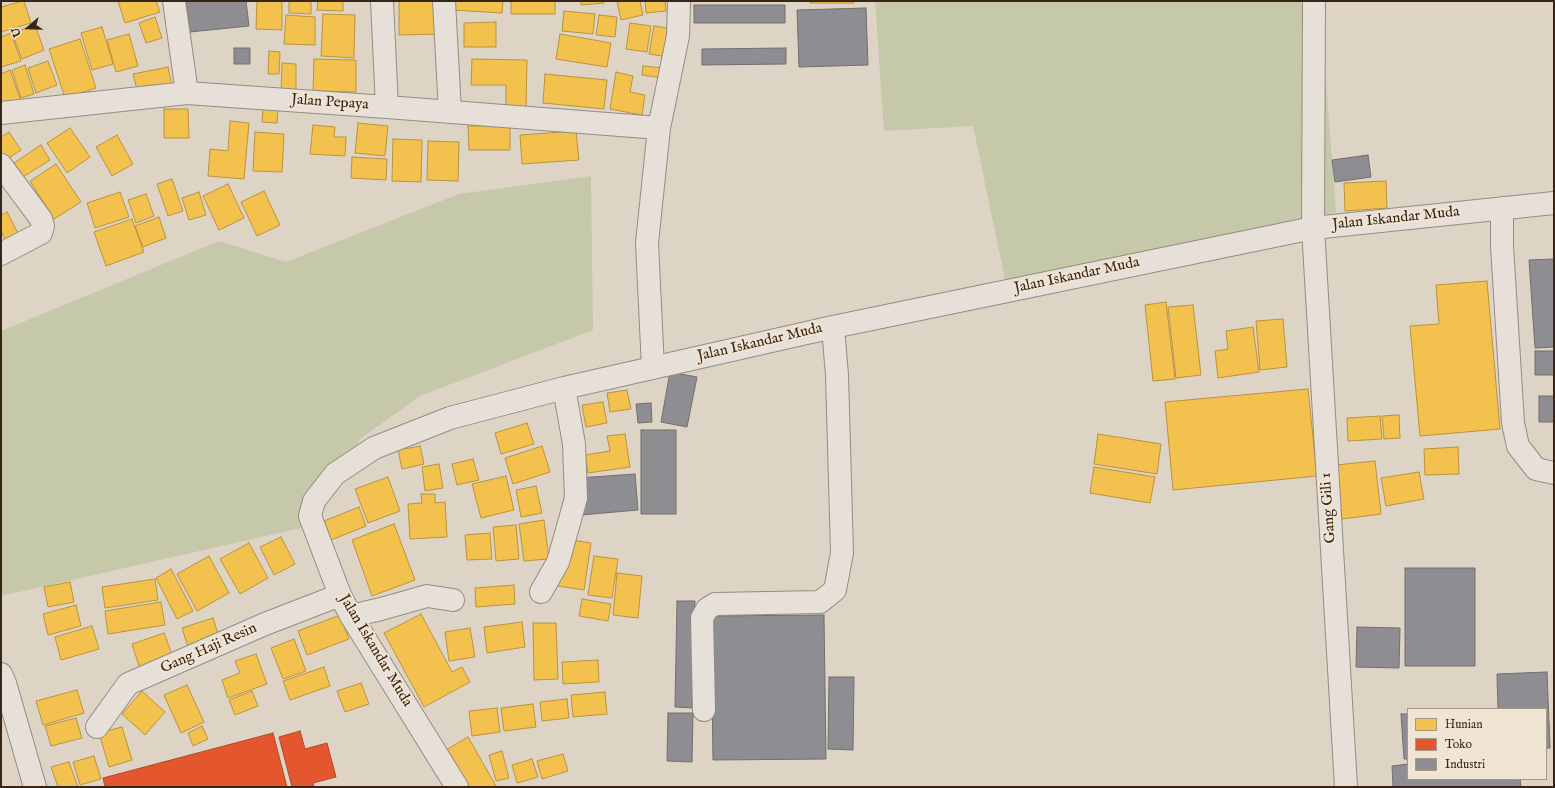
<!DOCTYPE html>
<html>
<head>
<meta charset="utf-8">
<style>
  body { margin:0 }
  #map { position:relative; width:1555px; height:788px; overflow:hidden; background:#ded4c6; font-family:"IM FELL English",serif }
  canvas { display:block }
  .frame { position:absolute; inset:0; border:2px solid #372518; pointer-events:none }
  .legend { position:absolute; left:1407px; top:708px; width:140px; height:72px; box-sizing:border-box; background:#f0e4d3; border:1px solid #a69888; margin:0; padding:5px 7px; list-style:none; font-size:12px; color:#372518 }
  .legend li { display:flex; align-items:center; gap:8px; height:20px }
  .legend b { width:20px; border:1px solid #a69888 }
  .north { position:absolute; left:8px; top:8px; width:40px; height:40px; -webkit-text-stroke:3px #f0e4d3; paint-order:stroke; rotate:250deg; font-size:11px; font-weight:700; line-height:16px; text-align:center; color:#372518 }
  .north::after { content:''; display:block; margin:auto; width:14px; height:18px; background:#372518; clip-path:polygon(50% 0,100% 100%,50% 72%,0 100%) }
</style>
</head>
<body>
<div id="map">
<canvas width="1555" height="788"></canvas>
<div class="frame"></div>
<ul class="legend">
<li><b style="height:11px;background:#f2c14e"></b>Hunian</li>
<li><b style="height:11px;background:#e4572e"></b>Toko</li>
<li><b style="height:11px;background:#8d8d92"></b>Industri</li>
</ul>
<div class="north">U</div>
</div>
<script>
const g = document.querySelector('canvas').getContext('2d');
g.lineJoin = 'round';
function paint(path, color) {
  g.fillStyle = color;
  g.fill(path, 'evenodd');
}
function toPath(rows) {
  const path = new Path2D();
  for (const r of rows) {
    path.moveTo(r[0], r[1]);
    for (let i = 2; i < r.length; i += 2) path.lineTo(r[i], r[i + 1]);
  }
  return path;
}
function strokePath(path, color, width, dash) {
  g.strokeStyle = color;
  g.lineWidth = width;
  g.lineCap = dash ? 'butt' : 'round';
  g.setLineDash(dash || []);
  g.stroke(path);
}
function label(font, color, halo, rows, align = 'center') {
  g.font = font + ' "IM FELL English",serif';
  g.lineWidth = 4;
  g.setLineDash([]);
  g.textBaseline = 'middle';
  g.strokeStyle = halo;
  g.fillStyle = color;
  for (const [text, x, y, turn = 0] of rows) {
    g.save();
    g.translate(x, y);
    g.rotate((+turn || 0) * Math.PI / 180);
    g.textAlign = isNaN(turn) ? turn : align;
    if (halo) g.strokeText(text, 0, 0);
    g.fillText(text, 0, 0);
    g.restore();
  }
}
paint(toPath([
  [875,1,1320,1,1336,212,1008,294,973,126,884,131],
  [591,176,593,330,420,396,360,439,310,526,1,596,1,331,219,241,286,262,459,194]
]), '#c6c8aa');
const homes = toPath([
  [22,1,24,1,31,23,1,32,1,7,22,1],
  [118,1,156,1,160,12,125,23,118,1],
  [257,1,282,1,282,30,256,29,257,1],
  [289,1,311,1,311,14,289,13,289,1],
  [318,1,343,1,343,11,317,10,318,1],
  [399,1,438,1,438,34,399,35,399,1],
  [453,1,503,1,502,13,452,10,453,1],
  [511,1,555,1,555,14,511,14,511,1],
  [581,1,604,1,604,3,581,5,581,1],
  [617,1,640,1,643,15,621,20,617,1],
  [645,1,665,1,666,11,646,13,645,1],
  [810,1,854,1,854,3,810,3,810,1],
  [564,11,595,14,593,34,562,31,564,11],
  [323,14,355,15,354,58,321,56,323,14],
  [286,15,315,17,315,45,284,44,286,15],
  [599,15,617,17,615,37,596,35,599,15],
  [155,17,162,38,146,43,139,23,155,17],
  [496,22,496,47,464,47,464,23,496,22],
  [630,23,651,26,647,52,626,49,630,23],
  [35,25,44,50,22,59,12,33,35,25],
  [654,26,673,29,668,57,649,54,654,26],
  [102,27,113,64,92,70,81,33,102,27],
  [11,33,21,61,1,67,1,37,11,33],
  [129,34,138,66,116,72,107,40,129,34],
  [560,34,611,43,607,67,556,59,560,34],
  [80,39,96,88,65,98,49,49,80,39],
  [269,51,280,52,279,74,268,74,269,51],
  [314,59,356,60,356,92,313,91,314,59],
  [472,59,527,60,526,110,506,109,506,85,471,85,472,59],
  [48,61,57,85,36,93,28,68,48,61],
  [282,63,296,64,296,94,281,93,282,63],
  [25,65,34,94,21,98,12,70,25,65],
  [643,66,664,68,663,78,642,75,643,66],
  [168,67,172,86,138,93,133,74,168,67],
  [10,70,21,101,1,107,1,74,10,70],
  [616,72,633,76,630,92,645,95,642,115,610,109,616,72],
  [545,74,607,80,604,109,543,103,545,74],
  [164,109,188,109,189,138,164,138,164,109],
  [263,109,278,110,277,123,262,122,263,109],
  [230,121,249,123,244,179,208,176,210,149,228,151,230,121],
  [358,123,388,126,385,156,355,153,358,123],
  [313,125,335,127,334,137,346,137,345,156,310,154,313,125],
  [468,126,510,126,510,150,469,150,468,126],
  [70,128,90,157,67,173,47,143,70,128],
  [576,131,579,160,522,164,520,135,576,131],
  [9,132,21,150,3,162,1,159,1,137,9,132],
  [255,132,284,134,282,172,253,171,255,132],
  [117,135,133,164,112,176,96,147,117,135],
  [393,139,422,140,421,182,392,181,393,139],
  [428,141,459,142,458,181,427,180,428,141],
  [41,145,50,160,23,177,14,163,41,145],
  [352,157,387,159,386,180,351,178,352,157],
  [56,164,81,202,54,219,30,181,56,164],
  [172,179,183,211,168,216,157,184,172,179],
  [1386,181,1387,208,1345,211,1344,183,1386,181],
  [228,184,244,218,219,230,203,196,228,184],
  [264,191,280,225,257,236,241,202,264,191],
  [120,192,129,217,95,228,87,203,120,192],
  [199,192,206,215,189,220,182,198,199,192],
  [146,194,154,216,136,223,128,200,146,194],
  [7,212,21,239,8,245,1,231,1,215,7,212],
  [159,217,166,238,143,247,135,226,159,217],
  [132,219,144,252,106,266,94,232,132,219],
  [1487,281,1500,429,1420,436,1410,326,1439,324,1436,285,1487,281],
  [1166,302,1175,379,1153,381,1145,305,1166,302],
  [1193,305,1201,375,1176,378,1168,307,1193,305],
  [1283,319,1287,367,1260,370,1256,321,1283,319],
  [1253,327,1259,372,1218,378,1215,351,1228,349,1226,331,1253,327],
  [1308,389,1317,476,1173,490,1165,402,1308,389],
  [627,390,631,409,610,412,607,393,627,390],
  [603,402,607,423,586,427,582,405,603,402],
  [1399,415,1400,438,1384,439,1382,416,1399,415],
  [1380,416,1382,439,1348,441,1347,418,1380,416],
  [527,423,534,444,501,454,495,433,527,423],
  [625,434,630,467,588,473,585,455,610,451,607,436,625,434],
  [1098,434,1161,444,1157,474,1094,464,1098,434],
  [420,446,424,464,402,469,398,450,420,446],
  [542,446,550,472,513,484,505,458,542,446],
  [1458,447,1459,474,1425,475,1424,449,1458,447],
  [473,459,479,480,457,485,452,464,473,459],
  [1375,461,1381,514,1342,519,1336,465,1375,461],
  [439,464,443,488,425,491,422,467,439,464],
  [1094,467,1155,477,1150,503,1090,493,1094,467],
  [1419,472,1424,499,1386,506,1381,478,1419,472],
  [506,476,514,510,481,518,472,484,506,476],
  [388,477,400,511,368,523,355,489,388,477],
  [536,486,542,513,521,517,516,490,536,486],
  [421,494,435,494,435,503,445,502,447,537,410,539,408,504,422,503,421,494],
  [359,507,366,526,331,540,324,521,359,507],
  [544,520,549,559,524,561,519,524,544,520],
  [394,524,415,580,372,596,352,540,394,524],
  [516,525,519,559,496,561,493,527,516,525],
  [490,533,492,559,467,560,465,535,490,533],
  [281,537,295,564,274,575,260,547,281,537],
  [565,539,591,543,584,590,558,586,565,539],
  [249,543,268,578,240,594,220,559,249,543],
  [209,556,229,593,197,611,177,574,209,556],
  [594,556,618,559,612,598,588,595,594,556],
  [171,569,193,611,177,619,156,578,171,569],
  [617,573,642,576,638,618,613,615,617,573],
  [155,579,158,600,105,608,102,587,155,579],
  [70,582,74,602,48,607,44,587,70,582],
  [514,585,515,604,476,607,475,588,514,585],
  [582,599,611,604,608,621,579,616,582,599],
  [161,602,165,625,108,634,105,611,161,602],
  [76,605,81,626,48,635,43,614,76,605],
  [421,614,452,672,462,667,470,682,424,707,384,633,421,614],
  [340,615,349,639,307,655,298,631,340,615],
  [213,618,220,640,189,650,182,628,213,618],
  [522,622,525,647,487,653,484,627,522,622],
  [533,623,556,623,558,679,534,680,533,623],
  [92,626,99,649,61,660,55,637,92,626],
  [470,628,475,657,449,661,445,632,470,628],
  [164,633,173,657,140,669,132,644,164,633],
  [294,639,306,671,283,679,271,648,294,639],
  [256,654,267,684,228,698,222,680,240,673,235,661,256,654],
  [598,660,599,682,563,684,562,662,598,660],
  [324,667,330,686,290,700,283,681,324,667],
  [361,683,369,704,345,712,337,691,361,683],
  [187,685,204,722,181,733,164,695,187,685],
  [77,690,84,713,43,725,36,701,77,690],
  [142,691,165,712,145,735,122,714,142,691],
  [252,691,258,706,235,715,229,700,252,691],
  [605,692,607,714,573,717,571,695,605,692],
  [567,699,569,718,542,721,540,702,567,699],
  [533,704,536,727,504,731,501,708,533,704],
  [497,708,500,732,472,736,469,711,497,708],
  [76,718,82,738,51,746,45,726,76,718],
  [202,726,208,739,193,746,188,733,202,726],
  [122,727,132,760,109,767,99,733,122,727],
  [468,737,496,786,495,787,467,787,446,750,468,737],
  [502,751,509,778,496,781,489,755,502,751],
  [563,754,568,771,542,779,537,761,563,754],
  [94,756,101,779,80,785,73,762,94,756],
  [532,759,538,777,517,783,512,765,532,759],
  [69,762,78,787,58,787,51,767,69,762]
]);
paint(homes, '#f2c14e');
strokePath(homes, '#ba923e', 1);
const shops = toPath([
  [300,731,305,749,327,743,336,777,313,783,314,787,292,787,279,737,300,731],
  [273,733,287,787,105,787,103,778,273,733]
]);
paint(shops, '#e4572e');
strokePath(shops, '#b04827', 1);
const industry = toPath([
  [186,1,246,1,249,26,190,32,186,1],
  [694,5,785,5,785,23,694,23,694,5],
  [866,8,868,65,799,67,797,10,866,8],
  [234,48,250,48,250,64,234,64,234,48],
  [786,48,786,64,702,65,702,49,786,48],
  [1368,155,1371,177,1335,182,1332,160,1368,155],
  [1554,259,1554,347,1535,348,1529,260,1554,259],
  [1535,351,1554,351,1554,375,1535,375,1535,351],
  [670,372,697,377,687,427,661,422,670,372],
  [1539,396,1554,396,1554,422,1539,422,1539,396],
  [651,403,652,422,638,423,636,404,651,403],
  [641,430,676,430,676,514,641,514,641,430],
  [635,474,638,510,581,515,578,478,635,474],
  [1405,568,1475,568,1475,666,1405,666,1405,568],
  [677,601,695,601,692,708,675,707,677,601],
  [824,615,826,759,713,760,711,616,824,615],
  [1357,627,1400,628,1399,668,1356,667,1357,627],
  [1547,672,1550,748,1546,748,1546,709,1498,709,1497,674,1547,672],
  [829,677,854,677,853,750,828,749,829,677],
  [668,713,693,713,692,762,667,761,668,713],
  [1401,714,1408,714,1408,759,1404,759,1401,714],
  [1408,764,1408,779,1520,779,1521,787,1393,787,1392,766,1408,764]
]);
paint(industry, '#8d8d92');
strokePath(industry, '#736e6d', 1);
const minor = toPath([
  [174,1,187,93],
  [382,1,387,107],
  [444,1,450,112],
  [1314,1,1313,228,1346,787],
  [1,113,187,93,387,107,659,128],
  [1,165,41,219,43,226,41,233,1,254],
  [1502,208,1502,246,1513,423,1518,446,1536,469,1554,473],
  [653,368,647,243,659,128,678,36,679,1],
  [541,592,558,562,576,498,574,444,564,388],
  [351,616,381,609,427,596,453,600],
  [1,674,5,683,35,787],
  [704,710,702,618,707,609,715,604,820,602,835,590,842,553,837,375,833,327],
  [97,727,128,684,265,624,340,595],
  [457,787,351,616,340,595,310,516,314,501,335,474,374,448,450,418,564,388,833,327,1313,228,1554,203]
]);
strokePath(minor, '#948c83', 24);
strokePath(minor, '#e6e0d9', 22);
label('15px', '#372518', '#f0e4d3', [
  ["Jalan Pepaya",330,103,4],
  ["Jalan Iskandar Muda",1396,219,-6],
  ["Jalan Iskandar Muda",1077,276,-12],
  ["Jalan Iskandar Muda",760,343,-13],
  ["Gang Gili 1",1329,508,-94],
  ["Gang Haji Resin",209,649,-24],
  ["Jalan Iskandar Muda",375,651,59]
]);
</script>
</body>
</html>
